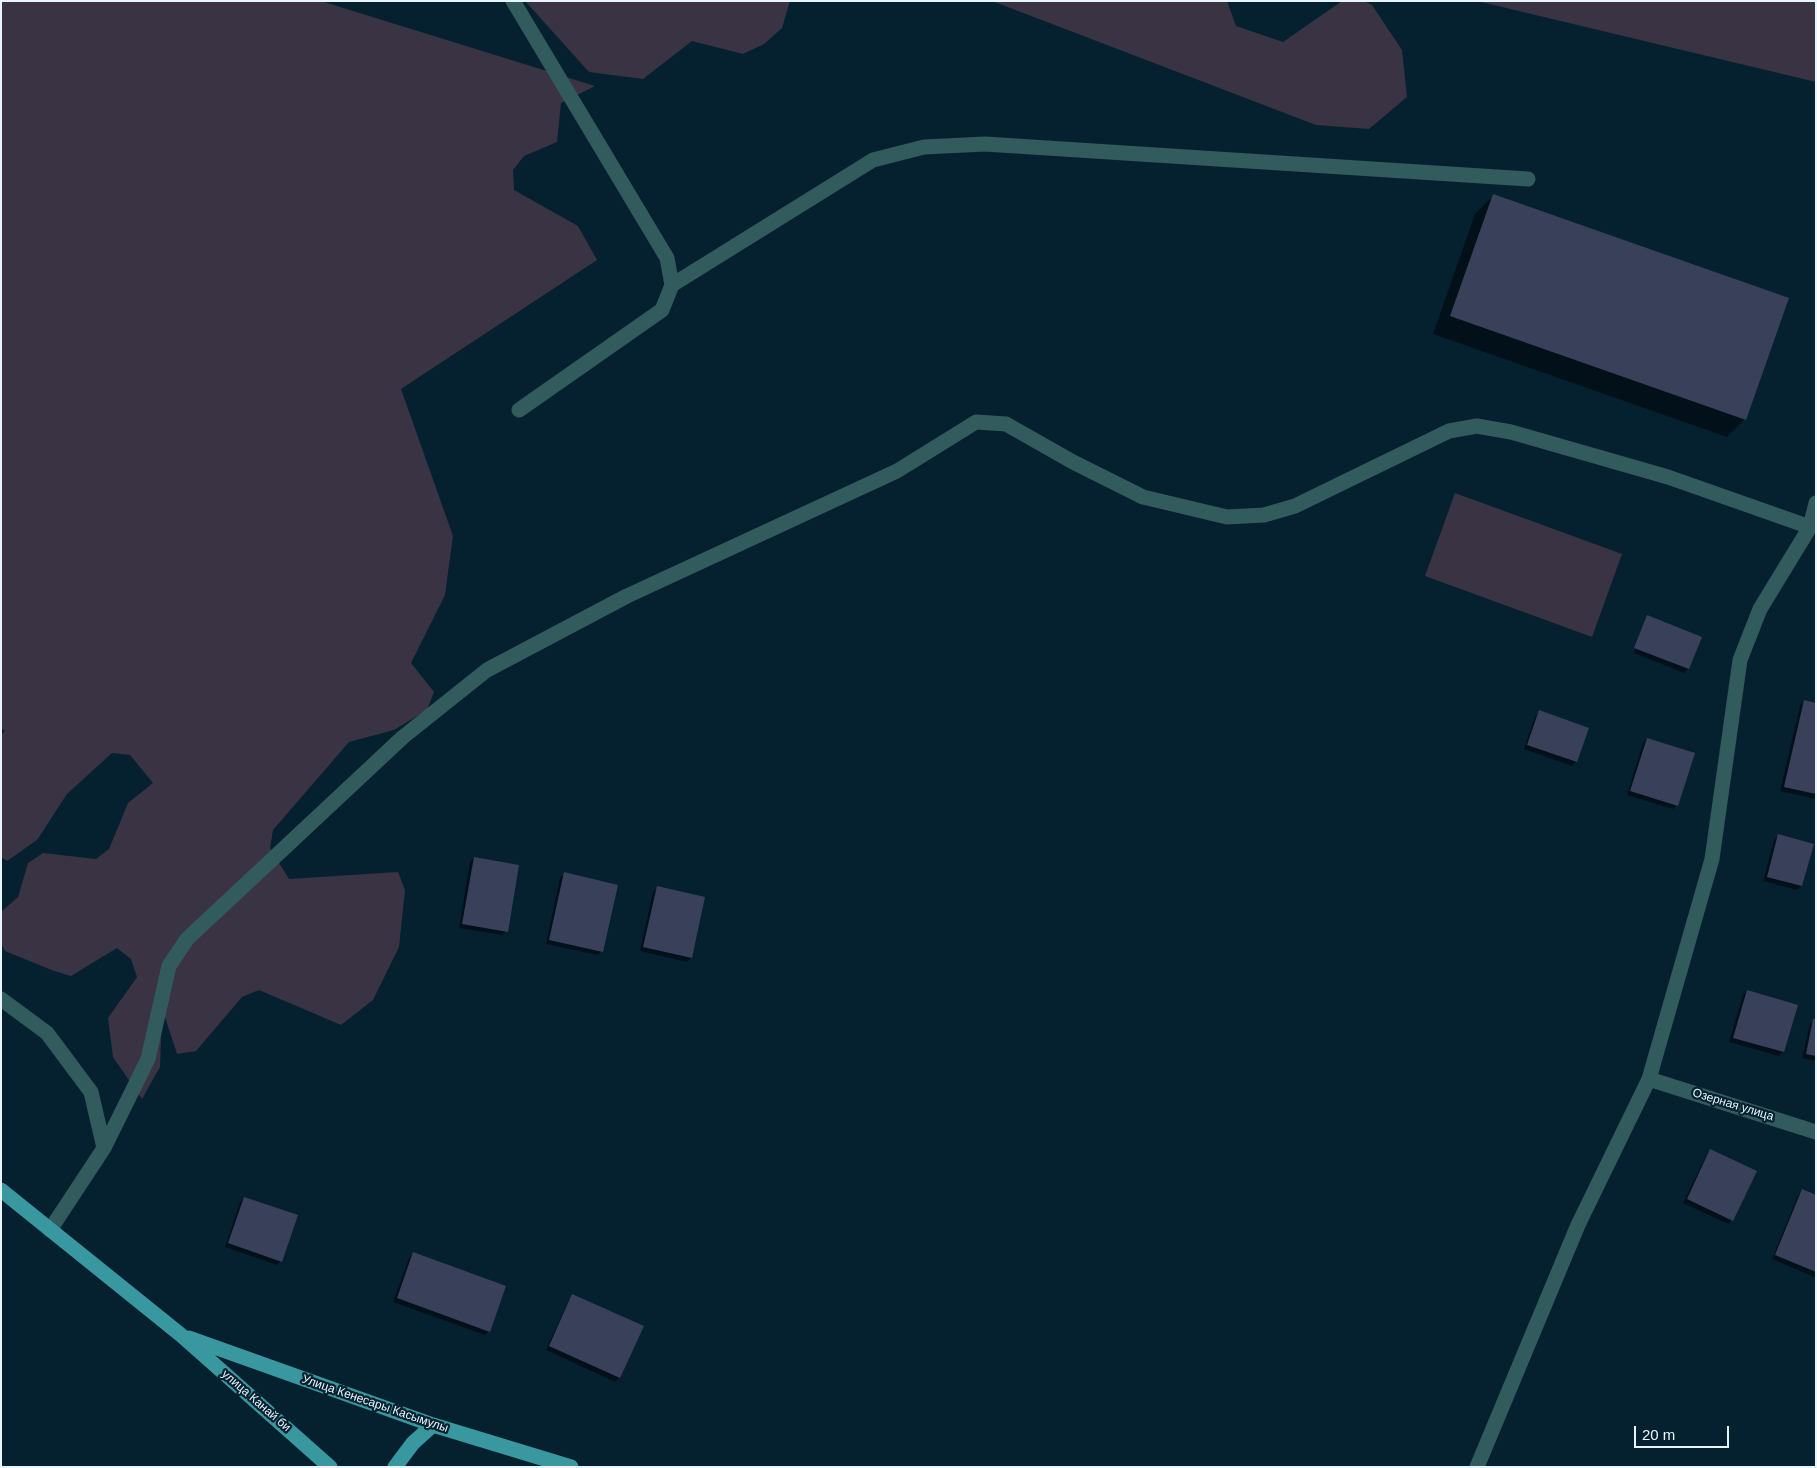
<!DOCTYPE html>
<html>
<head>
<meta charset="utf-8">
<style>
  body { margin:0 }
  #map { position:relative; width:1817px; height:1468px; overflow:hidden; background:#05212f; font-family:Arial,sans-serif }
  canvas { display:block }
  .frame { position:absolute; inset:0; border:2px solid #e9f5fd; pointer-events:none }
  .scale { position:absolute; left:1634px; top:1426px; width:95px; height:22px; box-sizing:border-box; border:2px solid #e9f5fd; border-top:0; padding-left:6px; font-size:15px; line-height:18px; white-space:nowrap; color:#e9f5fd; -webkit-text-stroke:4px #05212f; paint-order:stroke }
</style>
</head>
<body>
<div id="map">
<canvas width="1817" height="1468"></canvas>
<div class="frame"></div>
<div class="scale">20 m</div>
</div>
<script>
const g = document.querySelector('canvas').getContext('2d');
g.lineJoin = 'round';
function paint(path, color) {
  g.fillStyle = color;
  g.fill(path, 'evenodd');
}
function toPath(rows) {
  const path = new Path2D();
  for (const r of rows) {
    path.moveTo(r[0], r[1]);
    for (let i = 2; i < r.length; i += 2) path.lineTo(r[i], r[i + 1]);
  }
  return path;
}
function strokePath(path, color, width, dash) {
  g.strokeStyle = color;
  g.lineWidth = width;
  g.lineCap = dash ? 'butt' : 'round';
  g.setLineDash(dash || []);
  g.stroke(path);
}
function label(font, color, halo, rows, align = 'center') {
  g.font = font + ' Arial,sans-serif';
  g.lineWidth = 4.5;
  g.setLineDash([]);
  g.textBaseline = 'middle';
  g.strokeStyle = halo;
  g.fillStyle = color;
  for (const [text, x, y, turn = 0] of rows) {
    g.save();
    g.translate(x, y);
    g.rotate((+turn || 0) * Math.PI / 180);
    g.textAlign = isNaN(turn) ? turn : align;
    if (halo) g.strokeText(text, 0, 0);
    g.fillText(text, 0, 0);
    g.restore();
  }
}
paint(toPath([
  [1,1,321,1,595,86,561,103,557,142,524,156,513,170,514,190,578,226,597,260,401,389,453,536,445,595,411,663,434,692,427,710,394,730,349,742,273,830,270,848,289,879,398,872,405,890,399,947,373,1000,341,1025,259,990,242,997,196,1051,177,1054,162,1008,160,1067,142,1099,113,1057,108,1018,137,977,131,959,117,948,71,976,54,971,5,951,1,943,1,912,18,897,28,863,43,853,96,859,109,849,128,803,153,783,130,755,112,753,67,794,37,840,7,861,1,857,1,735,5,731,1,728],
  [525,1,790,1,782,28,764,44,743,54,692,41,643,79,589,72],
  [992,1,1227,1,1236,26,1283,42,1342,1,1364,1,1372,5,1402,50,1407,97,1369,129,1316,125],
  [1477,1,1816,1,1816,82],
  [1455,493,1622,554,1592,637,1425,576]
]), '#393343');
paint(toPath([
  [1493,196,1745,419,1727,437,1433,334,1475,214],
  [1647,617,1688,669,1684,673,1634,653,1646,620,1644,620],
  [1804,701,1816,704,1816,799,1780,791,1800,706],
  [1539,712,1588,729,1576,762,1572,766,1524,749,1535,716],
  [1647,739,1677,805,1673,809,1627,795,1643,743],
  [1778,836,1801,886,1797,890,1763,881,1774,840],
  [474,858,506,931,502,935,459,928,470,862],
  [565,874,602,951,598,955,546,944,560,878],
  [657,888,691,958,687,962,640,951,653,892],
  [1747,991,1796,1006,1783,1052,1779,1056,1729,1042,1743,995],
  [1814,1020,1816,1020,1816,1061,1802,1058,1810,1024],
  [1711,1150,1732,1220,1728,1224,1683,1203,1707,1154],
  [1802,1190,1816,1196,1816,1276,1814,1277,1772,1259,1798,1195],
  [244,1198,281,1261,277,1265,225,1247,240,1202],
  [413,1253,489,1331,485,1335,393,1302,409,1258],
  [573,1296,642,1327,619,1378,615,1382,546,1350,569,1300]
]), '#0007');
paint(toPath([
  [1493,194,1789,298,1746,420,1450,316],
  [1647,615,1702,637,1689,669,1634,648],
  [1804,700,1816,703,1816,794,1784,787],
  [1539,710,1589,728,1577,762,1527,745],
  [1647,738,1695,753,1678,806,1630,791],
  [1778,834,1814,844,1802,886,1767,877],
  [474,857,519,865,508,932,462,924],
  [564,872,618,885,603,952,549,940],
  [657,886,705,897,692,958,643,947],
  [1747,990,1798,1005,1784,1052,1733,1038],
  [1813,1019,1816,1019,1816,1056,1806,1054],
  [1710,1149,1757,1171,1733,1221,1687,1199],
  [1802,1189,1816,1195,1816,1272,1775,1255],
  [244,1197,298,1215,282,1262,228,1243],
  [413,1252,506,1286,490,1332,397,1298],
  [572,1294,644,1326,620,1378,549,1346]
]), '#39415a');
strokePath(toPath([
  [513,1,667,258,672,285,662,310,519,410],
  [672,285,873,160,924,147,985,144,1528,179],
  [1,999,47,1033,91,1092,104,1148],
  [1649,1079,1816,1132],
  [50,1230,104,1148,148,1059,169,966,187,939,403,737,487,670,627,596,897,471,976,422,1006,424,1073,462,1143,497,1227,517,1264,515,1295,506,1449,431,1477,426,1511,432,1668,477,1810,527],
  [1477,1467,1578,1225,1649,1079,1712,859,1740,660,1760,609,1810,527,1816,503]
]), '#325b5e', 15);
strokePath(toPath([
  [1,1190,181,1335,330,1467],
  [189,1338,433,1425,571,1467],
  [395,1467,413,1443,433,1425]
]), '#39989f', 15);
label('12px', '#e9f5fd', '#05212f', [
  ["Озерная улица",1733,1105,17],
  ["улица Канай би",256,1401,41],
  ["Улица Кенесары Касымулы",375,1404,19]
]);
</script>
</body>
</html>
